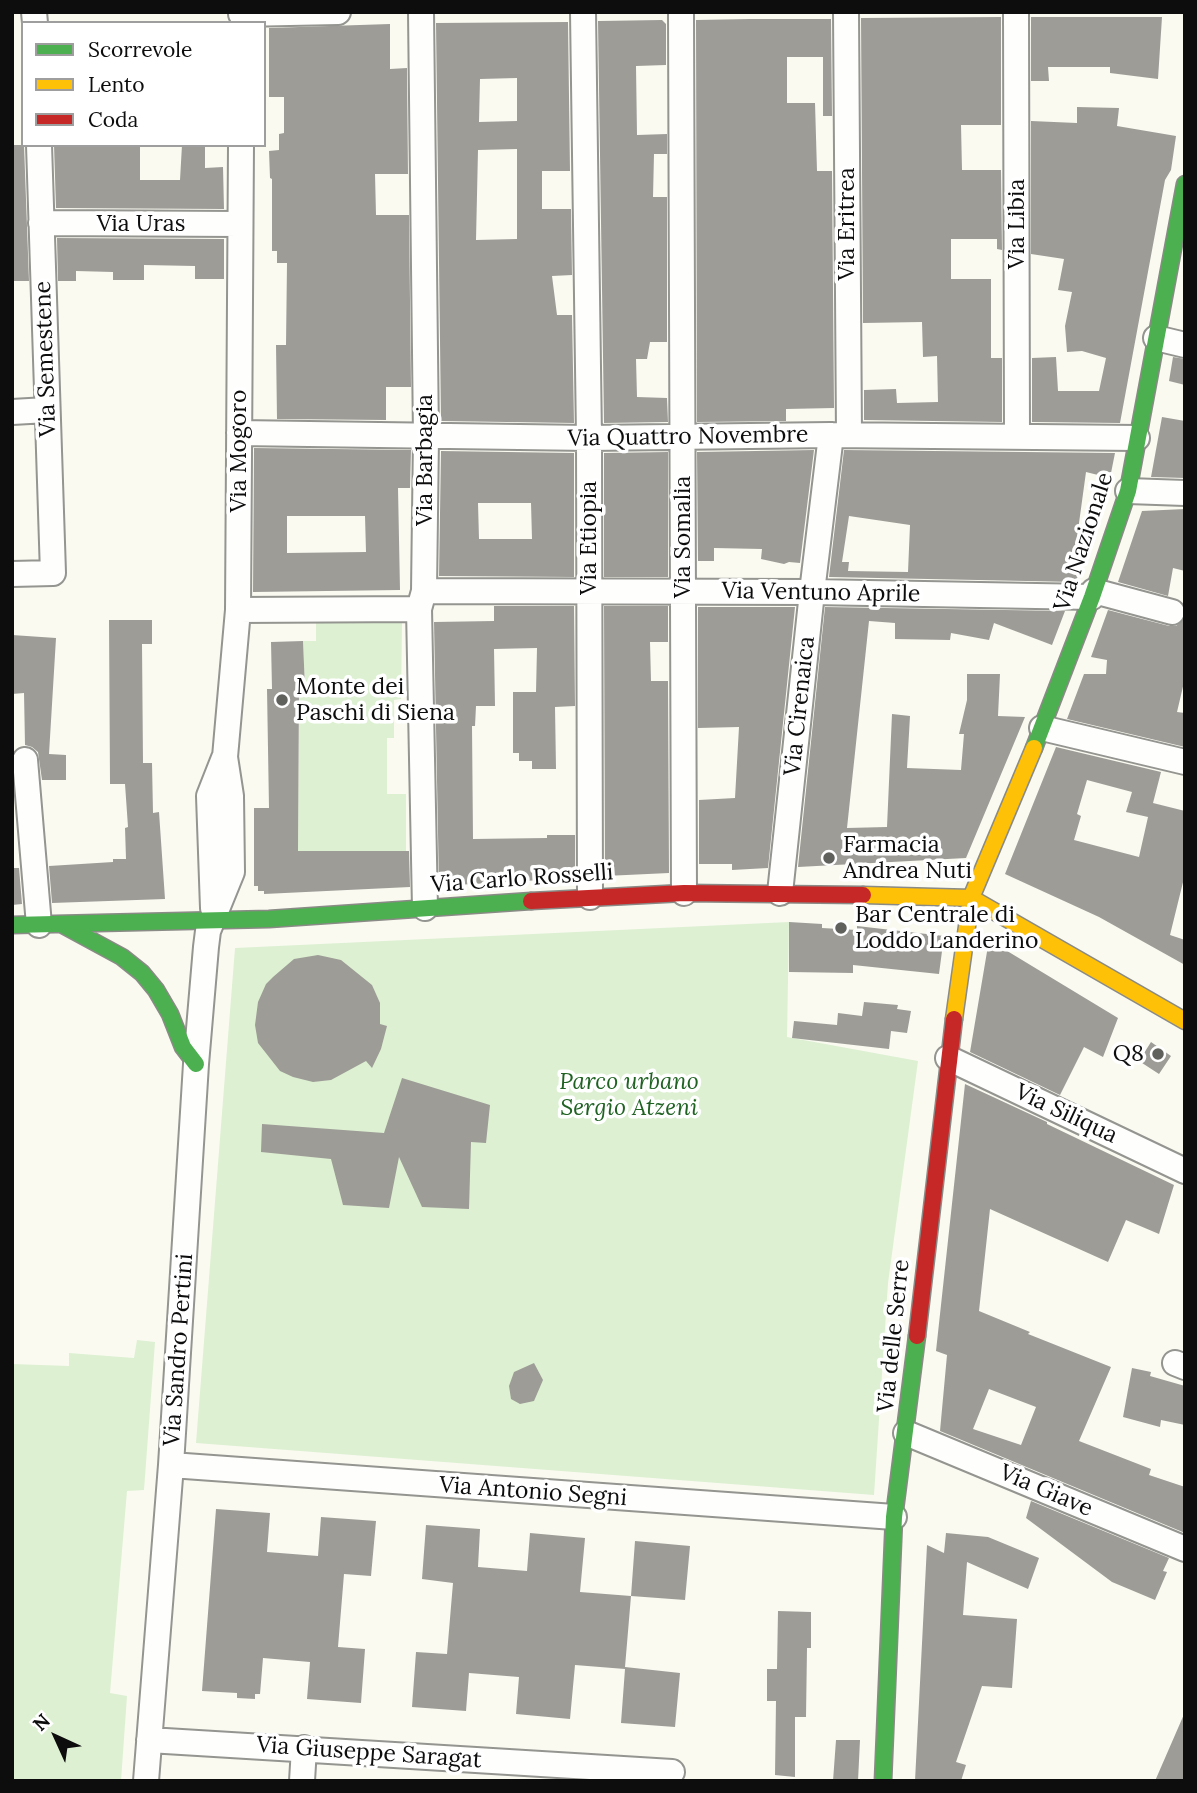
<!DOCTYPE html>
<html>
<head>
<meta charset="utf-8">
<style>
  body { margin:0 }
  #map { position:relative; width:1197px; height:1793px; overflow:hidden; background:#fafaf1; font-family:Lora,serif }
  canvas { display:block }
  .frame { position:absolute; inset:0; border:14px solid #0d0d0d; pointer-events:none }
  .legend { position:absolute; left:21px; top:21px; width:245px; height:126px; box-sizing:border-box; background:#fff; border:2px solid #9e9e9e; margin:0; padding:9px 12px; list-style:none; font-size:21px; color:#0d0d0d }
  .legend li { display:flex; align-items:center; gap:14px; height:35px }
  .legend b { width:35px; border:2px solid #9e9e9e }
  .north { position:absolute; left:21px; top:1702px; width:70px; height:70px; -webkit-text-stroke:5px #fff; paint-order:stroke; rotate:315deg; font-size:19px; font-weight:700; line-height:28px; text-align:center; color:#0d0d0d }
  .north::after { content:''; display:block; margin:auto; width:24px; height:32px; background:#0d0d0d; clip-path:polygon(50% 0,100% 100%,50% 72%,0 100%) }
</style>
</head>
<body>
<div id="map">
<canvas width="1197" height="1793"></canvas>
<div class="frame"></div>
<ul class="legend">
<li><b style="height:9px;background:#4caf50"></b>Scorrevole</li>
<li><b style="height:9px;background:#ffc107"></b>Lento</li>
<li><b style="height:9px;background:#c62828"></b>Coda</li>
</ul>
<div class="north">N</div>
</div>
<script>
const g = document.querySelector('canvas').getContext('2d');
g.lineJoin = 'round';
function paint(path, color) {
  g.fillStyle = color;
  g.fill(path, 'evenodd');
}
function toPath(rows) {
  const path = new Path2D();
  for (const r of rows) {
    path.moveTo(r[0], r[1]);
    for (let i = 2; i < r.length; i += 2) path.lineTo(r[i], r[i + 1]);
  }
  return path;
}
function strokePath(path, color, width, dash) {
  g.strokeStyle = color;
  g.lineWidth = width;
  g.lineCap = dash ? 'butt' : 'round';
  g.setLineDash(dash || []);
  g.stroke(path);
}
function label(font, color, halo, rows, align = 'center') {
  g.font = font + ' Lora,serif';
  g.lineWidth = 7;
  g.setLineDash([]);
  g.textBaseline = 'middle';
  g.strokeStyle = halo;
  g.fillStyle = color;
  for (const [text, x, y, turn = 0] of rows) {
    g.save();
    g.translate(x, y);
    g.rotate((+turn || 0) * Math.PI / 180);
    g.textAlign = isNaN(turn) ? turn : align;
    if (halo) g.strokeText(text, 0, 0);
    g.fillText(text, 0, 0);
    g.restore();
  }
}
paint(toPath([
  [316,623,402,623,401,699,394,700,394,738,387,738,387,794,406,794,406,851,298,851,299,688,305,687,303,641,316,641],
  [789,922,787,1037,918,1061,888,1283,874,1495,196,1443,235,948],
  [137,1340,155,1342,144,1490,127,1491,110,1693,127,1696,121,1781,12,1781,12,1364,69,1366,69,1353,134,1358]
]), '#ddf0d2');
paint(toPath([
  [1001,17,1001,125,961,125,962,170,1001,170,1002,250,997,249,997,239,951,239,951,279,991,279,991,358,1002,358,1002,422,864,420,864,390,896,389,897,403,938,402,937,356,923,357,922,322,863,323,861,18],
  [1031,17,1162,17,1158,79,1110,73,1110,67,1048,67,1049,81,1031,81],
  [750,19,831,19,832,116,823,116,823,57,787,57,787,103,815,103,817,171,832,171,834,408,786,409,786,421,697,422,696,20],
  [662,20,666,24,666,65,636,66,637,135,667,134,667,154,654,154,653,197,667,197,667,342,650,342,647,359,636,359,637,397,667,398,668,422,604,423,598,21],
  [568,22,570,171,542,171,542,209,571,209,572,275,552,276,557,315,572,315,574,423,441,421,436,23],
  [517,78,517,121,479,122,480,79],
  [517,149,517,239,476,240,478,150],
  [390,24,390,69,407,68,408,174,375,174,376,215,409,215,411,387,386,387,386,420,277,419,276,345,286,345,287,263,277,263,277,251,272,251,272,179,270,178,269,151,279,150,279,134,284,133,284,97,269,97,269,28],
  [1077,107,1119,108,1117,126,1176,136,1171,170,1165,180,1120,423,1032,422,1032,358,1056,357,1058,391,1099,391,1106,358,1082,351,1067,352,1065,326,1072,292,1058,290,1064,259,1031,254,1031,121,1077,123],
  [12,145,24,145,29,281,12,281],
  [54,145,140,145,140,180,180,180,182,145,205,145,205,168,223,167,224,209,56,208],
  [57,238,224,239,224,279,195,279,195,266,144,265,144,280,113,280,113,272,76,271,76,281,58,281],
  [1173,357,1185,359,1185,385,1169,381],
  [1162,417,1185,421,1185,478,1151,477],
  [254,448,411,450,410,488,398,488,400,590,253,592],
  [287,516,365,516,366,552,287,553],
  [814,450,800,563,789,562,784,564,761,559,762,549,714,548,714,561,698,561,697,452],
  [844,450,1115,453,1110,478,1086,472,1072,574,1078,575,1076,582,829,577],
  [849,516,910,525,908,572,848,571,849,562,842,562],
  [441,451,574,453,574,577,439,576],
  [478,503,531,503,532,539,479,539],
  [668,452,668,577,604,577,604,453],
  [1185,509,1185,571,1173,568,1168,596,1118,582,1142,511],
  [494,606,574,606,575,706,555,707,556,769,532,769,532,761,519,761,519,753,513,753,513,692,536,692,537,648,494,649,495,706,476,706,475,726,472,726,473,839,547,838,547,835,575,835,575,878,439,886,434,622,494,621],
  [604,606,668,606,668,642,650,642,651,681,668,681,669,873,605,876],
  [698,607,795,607,768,868,732,870,732,864,699,864,699,800,735,798,739,727,698,728],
  [825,607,1065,611,1052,645,994,623,989,640,951,633,950,640,895,639,895,623,869,621,847,828,887,827,892,714,910,716,907,768,961,770,964,734,959,734,967,700,967,674,1000,674,998,716,1025,717,966,858,798,867],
  [1108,610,1169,626,1176,626,1185,619,1185,678,1177,712,1185,713,1185,747,1067,719,1084,674,1106,674,1107,660,1091,657],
  [109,620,152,620,152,644,142,644,143,763,152,763,153,813,159,812,165,899,52,903,49,866,113,862,113,859,126,859,125,828,128,827,125,784,110,784],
  [12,635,56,638,49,754,66,755,66,780,42,780,38,752,32,747,25,745,24,693,12,694],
  [303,641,305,688,299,688,298,851,409,851,410,887,264,894,264,891,258,891,258,886,254,886,254,808,269,808,267,689,272,689,271,642],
  [1056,747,1161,772,1153,803,1185,811,1185,874,1170,935,1185,940,1185,965,1099,917,1005,874],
  [1087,780,1132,792,1126,812,1148,817,1139,857,1074,840,1081,816,1077,814],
  [12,868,19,868,22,904,12,905],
  [789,922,822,924,822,928,857,930,857,926,944,936,939,974,853,965,853,973,789,972],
  [989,940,1118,1018,1103,1057,1084,1047,1060,1095,970,1052],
  [318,955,341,960,372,985,380,1003,380,1024,387,1026,381,1049,372,1068,366,1061,331,1080,313,1082,293,1077,280,1071,258,1043,255,1025,258,1002,266,984,273,977,294,959],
  [864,1002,898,1005,897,1009,911,1011,907,1033,891,1031,889,1049,792,1038,794,1021,837,1025,838,1013,862,1016],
  [1151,1042,1171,1056,1159,1074,1139,1061],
  [402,1078,490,1105,486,1143,471,1142,469,1209,422,1207,399,1157,389,1208,343,1205,331,1159,261,1152,262,1124,384,1133],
  [965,1084,1047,1122,1047,1124,1174,1185,1159,1234,1126,1220,1108,1262,990,1209,979,1311,1030,1332,1028,1334,1111,1367,1079,1441,1151,1469,1149,1475,1185,1487,1185,1533,940,1431,947,1355,936,1351],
  [989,1389,1036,1407,1021,1445,973,1429],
  [534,1363,543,1380,534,1401,520,1404,511,1399,509,1386,514,1372],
  [1132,1368,1151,1372,1150,1376,1185,1386,1185,1425,1161,1420,1160,1427,1123,1417],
  [1031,1501,1169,1558,1163,1571,1167,1572,1155,1600,1112,1582,1026,1518],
  [216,1509,270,1513,267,1552,318,1556,321,1517,376,1521,371,1576,344,1574,338,1647,365,1649,361,1703,307,1699,310,1662,263,1658,260,1694,255,1694,255,1699,237,1698,237,1693,202,1691],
  [426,1525,480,1529,478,1567,527,1571,530,1533,585,1538,580,1592,631,1596,625,1667,680,1673,675,1727,621,1723,625,1669,575,1665,570,1719,516,1714,519,1677,469,1673,466,1711,412,1707,416,1652,447,1654,453,1583,422,1579],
  [946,1533,988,1537,1039,1558,1028,1589,967,1562,963,1615,1017,1619,1012,1688,982,1686,956,1762,966,1765,961,1781,915,1781,927,1545,944,1553],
  [635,1541,690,1546,685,1600,631,1596],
  [778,1611,811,1612,811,1648,807,1648,806,1717,795,1717,795,1777,775,1775,776,1701,767,1701,767,1669,777,1669],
  [1185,1712,1185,1781,1155,1781],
  [836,1740,860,1740,858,1781,833,1781]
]), '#9d9c97');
const street = toPath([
  [34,12,35,23],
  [421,12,426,437,424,591,419,609,425,908],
  [583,12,589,438,590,897],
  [681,12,684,893],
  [846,12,849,435],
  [1016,12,1017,436],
  [241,14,338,12],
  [41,223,240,224],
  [1156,338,1185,345],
  [12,412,47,410],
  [239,433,589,438,831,435,1137,438],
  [1128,491,1185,493],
  [12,574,53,573,39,145],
  [424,591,812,592,1092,597],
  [1094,591,1172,612],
  [238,610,419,609],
  [1042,728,1185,762],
  [25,760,39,925],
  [780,893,812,592,831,435],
  [213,908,209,796,224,758],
  [948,1058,1185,1171],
  [1175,1363,1185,1367],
  [906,1433,1185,1549],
  [171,1465,894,1517],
  [149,1740,672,1772],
  [146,1781,171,1465,196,1064,206,947,208,931,232,872,231,796,225,757,238,610,241,145],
  [302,1781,304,1748]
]);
const fast = toPath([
  [1034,748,1092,597,1128,491,1185,184],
  [12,925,269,919,531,901],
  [63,925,122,957,142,973,156,990,170,1014,183,1047,196,1064],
  [883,1781,894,1517,917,1336]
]);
const slow = toPath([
  [863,895,971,898,1185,1021],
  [954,1019,971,898,1034,748]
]);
const jam = toPath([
  [531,901,684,893,863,895],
  [917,1336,954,1019]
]);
strokePath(street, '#949490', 28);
strokePath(fast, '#8a8a86', 19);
strokePath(slow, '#8a8a86', 19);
strokePath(jam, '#8a8a86', 19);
strokePath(street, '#fefefd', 24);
strokePath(fast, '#4caf50', 16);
strokePath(slow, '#ffc107', 16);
strokePath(jam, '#c62828', 16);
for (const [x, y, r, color] of [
  [282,700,7,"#60605d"],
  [829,858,7,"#60605d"],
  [841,928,7,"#60605d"],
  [1158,1054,7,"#60605d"]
]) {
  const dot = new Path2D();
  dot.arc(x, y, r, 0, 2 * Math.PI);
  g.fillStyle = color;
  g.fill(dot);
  strokePath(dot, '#fff', 2.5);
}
label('23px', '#0d0d0d', '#fff', [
  ["Via Uras",141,224],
  ["Via Eritrea",847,224,-90],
  ["Via Libia",1017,224,-90],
  ["Via Semestene",46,359,-92],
  ["Via Quattro Novembre",688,437,-1],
  ["Via Mogoro",239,451,-90],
  ["Via Barbagia",425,460,-90],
  ["Via Somalia",683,537,-90],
  ["Via Etiopia",589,538,-90],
  ["Via Nazionale",1084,542,-72],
  ["Via Ventuno Aprile",821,593,1],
  ["Via Cirenaica",800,706,-84],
  ["Via Carlo Rosselli",522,879,-4],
  ["Via Siliqua",1066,1114,25],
  ["Via delle Serre",894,1336,-84],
  ["Via Sandro Pertini",179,1350,-86],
  ["Via Giave",1046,1491,23],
  ["Via Antonio Segni",533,1492,4],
  ["Via Giuseppe Saragat",369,1753,4]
]);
label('23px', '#0d0d0d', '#fff', [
  ["Monte dei",296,687],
  ["Paschi di Siena",296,713],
  ["Farmacia",843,845],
  ["Andrea Nuti",843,871],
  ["Bar Centrale di",855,915],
  ["Loddo Landerino",855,941],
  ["Q8",1144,1054,"right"]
], 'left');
label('italic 23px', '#1f6222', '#fff', [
  ["Parco urbano",629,1082],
  ["Sergio Atzeni",629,1108]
]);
</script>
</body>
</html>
